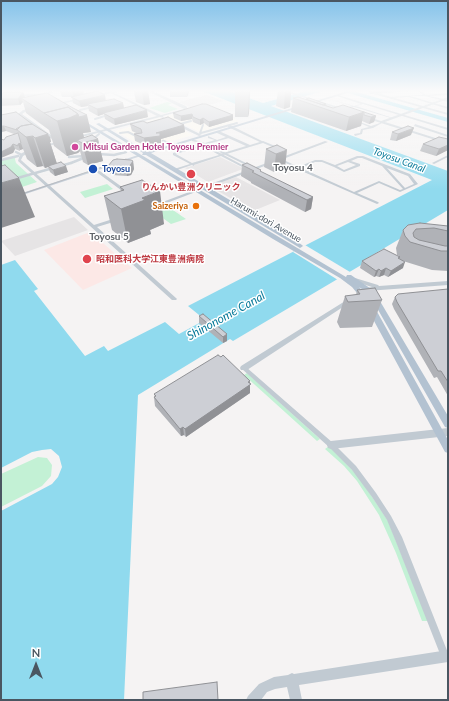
<!DOCTYPE html>
<html>
<head>
<meta charset="utf-8">
<style>
  body { margin:0 }
  #map { position:relative; width:449px; height:701px; overflow:hidden; background:#f5f3f3; font-family:Lato,sans-serif }
  canvas { display:block }
  .frame { position:absolute; inset:0; border:2px solid #4a5661; pointer-events:none }
  .north { position:absolute; left:16px; top:645px; width:40px; height:40px; -webkit-text-stroke:3px #fff; paint-order:stroke; rotate:0deg; font-size:11px; font-weight:700; line-height:16px; text-align:center; color:#4a5661 }
  .north::after { content:''; display:block; margin:auto; width:14px; height:18px; background:#4a5661; clip-path:polygon(50% 0,100% 100%,50% 72%,0 100%) }
</style>
</head>
<body>
<div id="map">
<canvas width="449" height="701"></canvas>
<div class="frame"></div>
<div class="north">N</div>
</div>
<script>
const g = document.querySelector('canvas').getContext('2d');
g.lineJoin = 'round';
function paint(path, color) {
  g.fillStyle = color;
  g.fill(path, 'evenodd');
}
function toPath(rows) {
  const path = new Path2D();
  for (const r of rows) {
    path.moveTo(r[0], r[1]);
    for (let i = 2; i < r.length; i += 2) path.lineTo(r[i], r[i + 1]);
  }
  return path;
}
function strokePath(path, color, width, dash) {
  g.strokeStyle = color;
  g.lineWidth = width;
  g.lineCap = dash ? 'butt' : 'round';
  g.setLineDash(dash || []);
  g.stroke(path);
}
function label(font, color, halo, rows, align = 'center') {
  g.font = font + ' Lato,"Noto Sans JP",sans-serif';
  g.lineWidth = 3;
  g.setLineDash([]);
  g.textBaseline = 'middle';
  g.strokeStyle = halo;
  g.fillStyle = color;
  for (const [text, x, y, turn = 0] of rows) {
    g.save();
    g.translate(x, y);
    g.rotate((+turn || 0) * Math.PI / 180);
    g.textAlign = isNaN(turn) ? turn : align;
    if (halo) g.strokeText(text, 0, 0);
    g.fillText(text, 0, 0);
    g.restore();
  }
}
paint(toPath([
  [205,106,240,121,200,132,166,116],
  [160,118,193,135,148,148,144,147,115,131]
]), '#fdf9ef');
paint(toPath([
  [207,95,223,101,195,109,178,102],
  [220,157,243,168,243,169,208,182,185,168],
  [236,177,280,200,253,211,211,187,212,185],
  [74,217,88,230,15,256,1,241]
]), '#e6e4e5');
paint(toPath([
  [90,232,132,268,83,290,44,250]
]), '#fce8e6');
paint(toPath([
  [167,102,172,103,168,105,178,109,165,113,149,108],
  [16,156,15,159,16,163,37,182,1,194,1,160],
  [107,184,113,189,85,198,80,192],
  [167,206,186,219,171,224,153,211],
  [247,373,320,439,317,441,244,375],
  [329,446,359,477,388,521,428,621,422,621,396,553,379,515,357,481,344,466,325,449],
  [38,457,47,458,52,465,51,476,42,486,1,507,1,474]
]), '#c3f1d5');
paint(toPath([
  [202,91,229,91,263,103,306,91,323,91,271,106,448,171,448,210,366,259,368,261,233,341,230,339,138,395,124,700,1,700,1,511,52,484,58,477,62,467,59,456,51,449,42,450,32,452,1,468,1,265,15,260,38,289,34,291,85,356,104,346,108,351,165,322,179,334,203,321,204,319,188,306,432,180],
  [341,91,353,91,448,118,448,122]
]), '#90daee');
paint(toPath([
  [305,245,350,272,338,280,293,252]
]), '#f5f3f3');
const motorway = toPath([
  [370,91,395,91,371,93,370,91]
]);
strokePath(motorway, '#7690ad', 2);
strokePath(toPath([
  [80,110,93,107],
  [95,119,108,115],
  [180,124,191,121],
  [120,133,128,132,138,137],
  [200,133,203,125],
  [201,133,237,123],
  [92,140,99,134]
]), '#c1cad2', 2);
strokePath(toPath([
  [163,141,168,143],
  [16,152,20,154],
  [98,154,114,155,126,152],
  [69,157,84,156],
  [1,160,18,156],
  [71,163,86,157]
]), '#c1cad2', 2.5);
paint(toPath([
  [418,91,421,91,426,95,448,93,448,95,429,96,448,100,448,102,425,96,410,96,448,107,448,109,409,97,388,98,387,97,423,95,418,91],
  [338,95,448,128,448,130,363,104,356,106,393,118,391,118,354,107,344,109,352,106,329,99,354,106,361,104,337,96,338,95],
  [355,121,357,121,371,126,380,123,380,122,382,122,382,123,373,128,363,130,362,134,355,136,354,134,360,133,361,129,369,127,355,121],
  [415,124,448,135,448,137,414,126,415,124],
  [228,125,230,125,264,142,262,143,228,127,228,125],
  [208,136,217,140,229,136,229,138,208,144,252,166,250,167,205,145,248,168,246,169,221,156,194,165,194,166,192,165,174,171,174,169,190,164,173,155,173,153,201,145,200,144,200,143,192,141,192,139,205,143,215,140,208,138,208,136],
  [203,146,219,155,192,163,176,154,203,146],
  [448,155,448,157,434,164,432,163,448,155],
  [357,156,363,156,410,174,418,184,400,192,379,183,357,193,378,202,379,203,377,204,297,169,280,160,282,159,298,167,315,160,322,160,335,165,357,156],
  [358,158,362,158,382,166,403,189,400,190,379,181,354,192,301,168,315,162,322,162,334,167,344,172,360,166,360,164,351,161,358,158],
  [348,162,356,165,344,170,337,166,348,162],
  [387,168,408,176,414,184,405,188,387,168],
  [244,366,246,367,333,443,356,466,376,493,391,516,402,537,448,653,448,659,445,660,442,659,396,542,387,520,372,497,352,470,329,447,242,369,241,368,242,367,244,366]
]), '#c1cad2');
paint(toPath([
  [52,91,53,93,38,96,37,95,52,91],
  [111,91,119,91,114,93,161,115,184,109,148,91,152,91,186,106,188,109,163,116,164,118,160,117,74,139,74,137,157,116,111,93,94,97,93,96,111,91],
  [283,91,287,91,345,109,342,110,283,91],
  [370,91,423,106,448,97,448,99,426,107,448,113,448,115,423,108,385,122,448,142,448,144,365,118,366,116,381,121,420,107,370,93,370,91],
  [380,91,412,91,381,93,380,91],
  [81,98,80,100,55,105,53,104,81,98],
  [33,108,34,110,25,112,22,114,59,141,63,140,65,141,30,152,23,156,21,160,94,225,116,218,120,218,120,220,97,227,176,298,177,299,176,300,172,300,18,161,20,154,28,150,56,142,18,114,23,110,33,108],
  [176,123,178,123,202,135,199,136,176,125,176,123],
  [217,131,219,131,250,145,263,141,285,150,282,151,263,143,220,156,220,154,246,146,217,133,217,131],
  [325,141,328,142,156,207,152,206,325,141],
  [95,169,97,169,129,192,125,193,95,171,95,169],
  [355,278,378,285,379,286,448,281,448,285,367,291,365,290,364,289,365,288,372,287,353,281,352,280,355,278],
  [350,298,353,300,352,301,247,370,241,370,240,368,241,366,350,298],
  [448,428,448,436,331,449,328,448,327,445,328,442,331,441,448,428],
  [448,650,448,662,299,685,302,700,290,700,287,687,275,689,267,692,261,700,246,700,248,696,259,684,274,677,288,675,292,673,294,674,448,650]
]), '#c1cad2');
paint(toPath([
  [138,155,141,156,1,202,1,200,138,155]
]), '#c1cbd6');
paint(toPath([
  [348,91,354,91,151,153,285,233,302,245,303,246,300,248,146,155,142,155,143,153,96,124,99,123,147,152,348,91],
  [36,94,46,98,44,99,36,96,1,97,1,95,36,94],
  [81,119,346,277,347,275,351,275,374,291,448,416,448,428,445,427,369,294,359,287,368,297,366,299,362,299,352,287,340,278,273,239,80,121,81,119],
  [368,306,374,306,375,308,448,440,448,453,445,452,367,308,368,306]
]), '#b3c2d1');
paint(motorway, '#8ba5c1');
strokePath(toPath([
  [1,201,126,159]
]), '#b5b8bd', 1);
strokePath(toPath([
  [60,166,71,163],
  [14,179,53,168]
]), '#c1cad2', 2.5);
paint(toPath([
  [60,91,84,91,84,93,82,94,106,101,123,103,124,108,148,117,115,125,105,119,104,114,98,116,89,111,88,106,81,107,73,103,72,97,62,97],
  [134,91,148,91,150,104,144,105,136,102],
  [170,91,189,91,189,92,187,97,170,97],
  [235,91,250,91,249,113,248,117,235,117],
  [278,91,291,91,290,107,284,109,276,106],
  [23,92,25,97,91,132,83,133,84,138,98,139,103,161,88,165,83,162,80,151,78,153,67,156,54,146,49,130,26,113,23,102,20,105,1,106,1,96],
  [293,98,326,105,333,108,376,116,374,122,369,124,362,121,361,126,346,131,291,112],
  [173,113,233,115,233,120,209,127,204,123,200,125,193,122,192,119,181,121,174,118],
  [1,115,48,134,51,142,50,142,57,164,68,172,55,176,50,172,48,167,45,168,43,166,37,167,27,159,23,149,20,150,20,151,15,149,13,153,4,140,14,134,6,131,1,132,1,134],
  [147,123,184,125,185,132,161,139,161,143,145,145,135,141,134,134,136,133,132,131,130,124],
  [392,132,411,135,396,141,390,140],
  [448,139,448,150,436,156,420,151,423,144],
  [277,145,285,168,274,172,264,167,266,149],
  [133,161,134,169,131,175,127,176,112,175,110,173,108,166],
  [242,165,261,170,261,172,313,197,311,209,305,212,251,183,251,182,241,176],
  [142,180,164,224,150,230,151,234,128,243,112,230,104,196,121,191,120,187],
  [448,226,448,271,432,270,403,261,403,268,388,277,384,275,379,277,376,276,374,277,360,268,362,261,399,256,397,255,396,248,403,230],
  [448,289,448,396,437,377,434,378,394,309,392,304,395,297],
  [357,290,382,300,372,327,340,328,337,322,345,296,356,295],
  [199,316,227,334,227,341,223,343,199,323],
  [250,384,250,393,186,437,184,435,181,436,155,406,154,397,155,397,154,394]
]), '#b0b2b7');
paint(toPath([
  [72,91,84,91,84,93,80,96,74,97],
  [145,91,148,91,150,104,144,105,142,92],
  [187,91,189,91,189,92,187,97],
  [249,91,250,91,249,113,248,117],
  [285,91,291,91,290,107,284,109],
  [23,92,25,98,21,98,23,102,20,105,18,99],
  [105,95,106,102,87,104,88,106,81,107,79,101],
  [123,103,124,109,103,113,104,114,98,116,97,109],
  [147,110,148,117,115,125,114,119],
  [364,112,361,126,346,131,349,117],
  [78,114,87,115,91,132,83,133,85,142,98,139,103,161,88,165,82,143,77,140,80,151,78,153,67,156,57,121],
  [192,114,192,119,181,121,181,116],
  [233,115,233,120,209,127,209,122],
  [376,116,374,122,369,124,371,117],
  [203,118,204,123,200,125,200,120],
  [184,125,185,132,161,139,161,143,145,145,144,138,156,133],
  [1,126,4,126,6,131,1,132,1,134],
  [414,128,411,135,396,141,398,134],
  [48,134,49,137,50,136,51,142,50,142,57,164,45,168,35,138],
  [33,136,43,166,37,167,26,137],
  [21,143,23,149,20,150,18,144],
  [13,144,15,149,13,153,1,158,1,152],
  [448,145,448,150,436,156,439,149],
  [287,150,285,168,274,172,276,154],
  [133,161,134,169,131,175,127,176,126,168],
  [66,166,68,172,55,176,53,170],
  [19,178,35,217,1,228,1,183],
  [160,191,164,224,150,230,151,234,128,243,121,209,142,198],
  [313,197,311,209,305,212,307,200],
  [405,262,403,268,388,277,391,271],
  [386,268,384,275,379,277,381,271],
  [379,269,376,276,374,277,376,271],
  [227,334,227,341,223,343,223,337],
  [250,381,250,393,186,437,185,429],
  [183,427,184,435,181,436,180,429]
]), '#909195');
const building = toPath([
  [97,91,105,95,79,101,71,97,97,91],
  [4,92,23,92,18,99,1,99,1,96,4,92],
  [47,93,73,108,87,115,79,117,78,114,68,107,44,113,21,98,47,93],
  [298,97,333,108,343,105,364,112,349,117,293,98,298,97],
  [309,98,326,104,323,105,306,99,309,98],
  [114,99,123,103,97,109,87,104,114,99],
  [202,104,206,104,233,115,209,122,203,118,200,120,193,117,192,114,181,116,173,113,202,104],
  [136,105,147,110,114,119,103,113,136,105],
  [68,107,78,114,69,118,57,121,44,113,68,107],
  [16,112,32,124,21,126,17,130,4,126,1,126,1,115,16,112],
  [364,112,376,116,371,117,364,115,364,112],
  [168,117,184,125,156,133,160,133,160,136,144,138,134,134,142,133,141,129,130,124,143,121,147,123,168,117],
  [32,124,48,134,35,138,33,136,26,137,16,129,21,126,32,124],
  [408,126,414,128,398,134,392,132,408,126],
  [18,133,21,143,18,144,18,146,13,144,11,147,1,152,1,139,4,140,6,137,18,133],
  [92,135,98,139,82,143,77,140,92,135],
  [439,137,448,139,448,145,439,149,423,144,439,137],
  [277,145,287,150,276,154,266,149,277,145],
  [117,159,131,160,133,161,129,167,126,168,110,167,108,166,113,160,117,159],
  [61,162,66,166,53,170,48,166,61,162],
  [247,163,261,170,260,171,313,197,307,200,252,172,254,171,242,165,247,163],
  [5,165,19,178,1,183,1,166,5,165],
  [142,180,160,191,142,198,145,200,121,209,104,196,124,190,120,187,142,180],
  [420,223,448,226,448,231,434,228,416,229,413,233,414,237,419,240,445,246,448,246,448,251,441,251,410,242,405,236,403,230,408,225,420,223],
  [384,249,400,257,398,258,405,262,391,271,386,268,381,271,379,269,376,271,362,261,384,249],
  [375,288,382,300,348,302,345,296,360,294,357,290,375,288],
  [448,289,448,382,441,371,438,371,397,302,395,297,398,294,448,289],
  [203,314,227,334,223,337,199,316,203,314],
  [218,355,221,357,223,355,250,381,248,382,251,384,185,429,183,427,180,429,154,397,156,396,154,394,218,355],
  [217,682,218,700,143,700,143,692,217,682]
]);
paint(building, '#cdcfd5');
strokePath(building, '#909195', 1);
const sky = g.createLinearGradient(0, 0, 0, 189);
sky.addColorStop(0, '#85c3ea');
sky.addColorStop(0.48, '#fafafa');
sky.addColorStop(1, '#fafafa00');
g.fillStyle = sky;
g.fillRect(0, 0, 449, 189);
for (const [x, y, r, color] of [
  [75,147,4,"#d1479c"],
  [93,169,5,"#1a4fb4"],
  [191,174,5,"#e0444e"],
  [196,206,4,"#e8710a"],
  [87,259,5,"#e0444e"]
]) {
  const dot = new Path2D();
  dot.arc(x, y, r, 0, 2 * Math.PI);
  g.fillStyle = color;
  g.fill(dot);
  strokePath(dot, '#fff', 1.5);
}
label('bold 9px', '#b23c85', '#fff', [
  ["Mitsui Garden Hotel Toyosu Premier",83,147]
], 'left');
label('bold 9px', '#164399', '#fff', [
  ["Toyosu",102,169]
], 'left');
label('bold 9px', '#be3a42', '#fff', [
  ["りんかい豊洲クリニック",191,187],
  ["昭和医科大学江東豊洲病院",96,259,"left"]
]);
label('bold 9px', '#c56008', '#fff', [
  ["Saizeriya",188,206]
], 'right');
label('9px', '#4a5661', '#fff', [
  ["Harumi-dori Avenue",266,220,30]
]);
label('italic 10px', '#0c7c9b', '#fff', [
  ["Toyosu Canal",399,160,20]
]);
label('bold 10px', '#5f6368', '#fff', [
  ["Toyosu 4",293,168],
  ["Toyosu 5",109,237]
]);
label('italic 12px', '#0c7c9b', '#fff', [
  ["Shinonome Canal",226,316,-29]
]);
</script>
</body>
</html>
